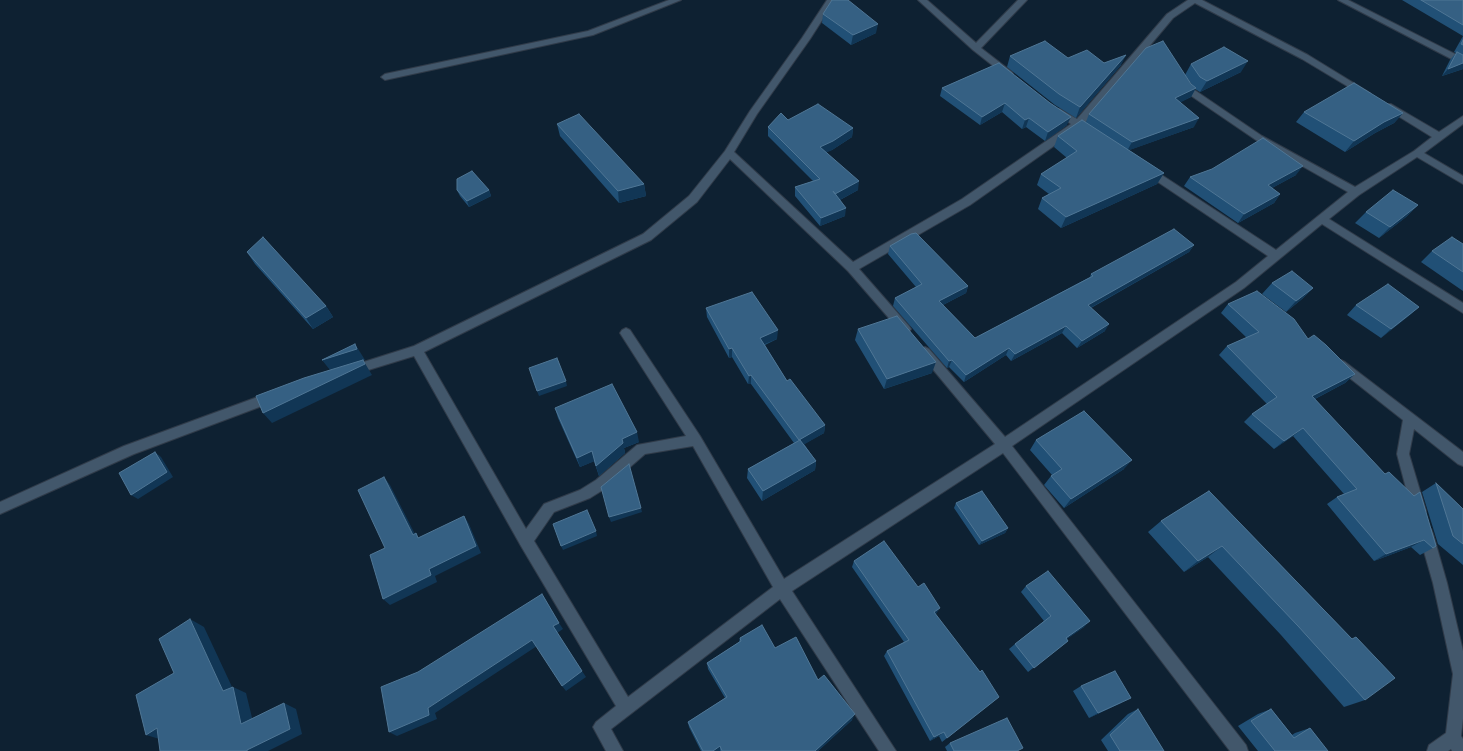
<!DOCTYPE html>
<html>
<head>
<meta charset="utf-8">
<style>
  body { margin:0 }
  canvas { display:block; background:#0e2132 }
</style>
</head>
<body>
<canvas width="1463" height="751"></canvas>
<script>
const g = document.querySelector('canvas').getContext('2d');
g.lineJoin = 'round';
function toPath(rows) {
  const path = new Path2D();
  for (const r of rows) {
    path.moveTo(r[0], r[1]);
    for (let i = 2; i < r.length; i += 2) path.lineTo(r[i], r[i + 1]);
  }
  return path;
}
function strokePath(path, color, width, dash) {
  g.strokeStyle = color;
  g.lineWidth = width;
  g.lineCap = dash ? 'butt' : 'round';
  g.setLineDash(dash || []);
  g.stroke(path);
}
function paint(path, color) {
  g.fillStyle = color;
  g.fill(path, 'evenodd');
}
const street = toPath([
  [669,0,681,0,593,35,385,80,381,77,385,74,588,31,669,0],
  [827,0,835,0,810,39,757,114,734,152,853,262,962,199,1071,124,1054,113,1052,111,1054,109,1060,109,1077,119,1167,14,1188,0,1202,0,1308,55,1370,93,1368,95,1362,95,1302,59,1195,3,1173,18,1084,124,1093,130,1095,132,1093,134,1087,134,1078,129,970,205,859,269,909,326,911,329,909,332,905,334,901,332,848,271,730,159,697,202,651,240,424,352,526,529,544,504,580,490,596,480,637,445,686,436,620,333,622,330,626,328,630,330,700,436,784,579,995,444,921,355,919,352,921,349,925,347,929,349,1005,437,1236,282,1268,256,1143,172,1142,170,1143,168,1151,168,1276,250,1348,192,1256,140,1187,93,1179,81,1181,79,1187,79,1193,89,1262,136,1355,187,1414,151,1432,137,1385,108,1383,106,1385,104,1391,104,1439,132,1463,116,1463,124,1424,153,1463,176,1463,184,1417,157,1359,195,1329,219,1463,303,1463,313,1322,224,1244,288,1012,446,1246,745,1248,751,1230,751,1003,453,792,591,896,751,879,751,780,599,611,729,623,751,606,751,593,727,596,722,616,706,521,546,414,356,352,375,348,373,346,370,348,367,414,346,643,234,689,196,725,151,750,111,802,38,827,0],
  [693,446,773,587,628,697,534,541,554,512,590,498,606,488,645,454,693,446],
  [918,0,927,0,976,43,1018,0,1027,0,981,48,1012,72,1013,74,1012,76,1006,76,973,50,918,0],
  [1338,0,1348,0,1463,58,1463,65,1338,0],
  [1341,360,1345,362,1463,452,1463,466,1458,464,1414,429,1409,454,1426,511,1424,515,1419,517,1414,515,1412,511,1397,454,1403,420,1337,368,1335,365,1337,362,1341,360],
  [274,391,278,392,280,396,278,400,134,454,0,514,0,502,124,446,274,391],
  [1426,528,1431,529,1433,534,1447,583,1463,651,1463,719,1461,736,1463,739,1463,751,1452,751,1451,749,1448,751,1427,751,1429,745,1446,733,1453,674,1433,583,1419,534,1421,529,1426,528]
]);
strokePath(street, '#303b49', 2);
paint(street, '#42576b');
paint(toPath([
  [1402,0,1463,0,1463,69,1442,76,1450,60,1456,53,1454,52,1463,36],
  [823,14,876,33,851,45,822,23],
  [1010,56,1068,58,1121,65,1076,118,1055,105,1007,67],
  [999,63,1067,125,1045,141,1026,127,1022,129,1002,112,980,125,940,96,942,88],
  [1191,64,1241,72,1200,92,1195,89,1191,97,1180,102,1194,127,1129,150,1164,173,1157,184,1061,228,1038,209,1042,198,1049,194,1037,185,1041,174,1067,158,1054,147,1058,136,1086,122,1089,114,1191,84,1193,86,1185,75],
  [1304,112,1403,113,1394,123,1375,133,1345,152,1296,122],
  [788,120,853,128,852,137,832,150,826,152,858,190,840,200,845,216,820,226,795,196,795,187,813,181,768,136,768,127],
  [557,124,644,184,646,196,619,203,560,136],
  [1296,175,1272,188,1280,194,1274,203,1238,223,1184,186,1190,177],
  [457,190,489,190,491,196,469,207,460,196],
  [1418,205,1406,217,1379,238,1355,223,1366,212],
  [1463,244,1463,291,1421,262,1432,251],
  [1194,245,1189,252,1091,308,1105,331,1077,348,1062,333,1011,361,1006,355,964,382,949,367,947,368,893,306,895,298,916,287,888,254,890,246,968,286,966,293,943,305,975,338,1090,277,1091,274],
  [247,252,326,306,333,317,313,329,255,264],
  [1272,283,1313,288,1302,299,1286,312,1262,294],
  [1228,304,1308,339,1355,374,1345,383,1315,399,1433,548,1420,555,1411,547,1374,561,1327,504,1337,497,1344,494,1293,436,1274,449,1244,422,1252,414,1267,404,1219,355,1227,346,1247,338,1221,313],
  [1356,305,1419,307,1381,338,1347,315],
  [706,308,777,339,765,345,787,381,825,425,824,433,804,444,816,461,815,470,762,501,747,478,748,469,794,443,751,384,748,384,732,357,729,358,707,317],
  [858,329,932,373,884,389,855,340],
  [555,408,639,442,624,448,625,453,599,476,594,461,580,467,558,418],
  [1036,440,1124,469,1064,508,1044,485,1051,476,1052,475,1030,450],
  [1436,483,1463,509,1463,565,1438,544,1422,492],
  [1209,491,1352,639,1356,637,1365,700,1344,707,1281,635,1208,557,1184,572,1148,532,1161,521],
  [956,503,1008,528,1005,533,979,545,954,508],
  [854,561,936,615,999,697,942,742,939,736,930,741,884,656,887,651,904,642,852,567],
  [1026,586,1084,627,1066,639,1068,641,1028,672,1009,649,1015,644,1044,621,1021,592],
  [740,638,775,648,818,680,852,720,818,751,701,751,689,727,688,722,725,698,708,669,707,663,739,642],
  [1081,686,1121,703,1089,718,1073,691],
  [1138,709,1164,751,1108,751,1101,740,1128,714],
  [1271,709,1292,735,1295,733,1310,728,1328,751,1258,751,1238,726,1258,714],
  [950,743,1018,751,947,751,945,747]
]), '#215076');
paint(toPath([
  [878,24,876,33,851,45,853,35],
  [1126,55,1121,65,1076,118,1080,107],
  [1248,61,1241,72,1200,92,1207,81],
  [1463,63,1463,69,1442,76,1448,69],
  [1196,88,1191,97,1170,108,1175,98],
  [1005,103,1002,112,980,125,982,117],
  [1403,113,1394,123,1375,133,1345,152,1354,141,1384,122],
  [1071,117,1067,125,1045,141,1048,132],
  [1029,118,1026,127,1022,129,1025,120],
  [1199,118,1194,127,1127,151,1132,142],
  [853,128,852,137,832,150,819,156,820,147],
  [1303,166,1296,175,1261,194,1268,185],
  [1164,173,1157,184,1061,228,1066,217],
  [859,181,858,190,834,203,835,194],
  [644,184,646,196,619,203,618,191],
  [489,190,491,196,469,207,467,201],
  [1280,194,1274,203,1238,223,1244,214],
  [1418,205,1406,217,1379,238,1390,227],
  [846,208,845,216,820,226,821,218],
  [1194,245,1189,252,1083,312,1088,305],
  [968,286,966,293,937,308,939,301],
  [1313,288,1302,299,1286,312,1296,301],
  [326,306,333,317,313,329,306,318],
  [1419,307,1409,316,1381,338,1391,329],
  [1109,324,1105,331,1077,348,1082,341],
  [1066,326,1062,333,1011,361,1015,354],
  [778,330,777,339,760,346,760,338],
  [355,344,365,360,330,370,322,360],
  [732,348,732,357,729,358,729,349],
  [1009,348,1006,355,964,382,966,375],
  [363,360,372,375,272,423,263,413],
  [952,360,949,367,947,368,949,361],
  [936,362,932,373,884,389,887,379],
  [1355,374,1345,383,1303,405,1312,396],
  [751,375,751,384,748,384,749,376],
  [566,381,567,386,539,396,537,391],
  [825,425,824,433,798,448,799,440],
  [1303,428,1293,436,1274,449,1284,441],
  [637,432,639,442,624,448,625,453,599,476,596,466,622,439],
  [592,451,595,461,580,467,577,458],
  [155,452,161,457,173,477,138,499,131,495],
  [1132,460,1124,469,1064,508,1071,499],
  [816,461,815,470,762,501,763,491],
  [384,477,390,485,419,542,413,535],
  [641,508,642,512,611,522,609,517],
  [464,516,469,524,481,553,435,576,437,582,390,605,383,599,429,569],
  [1008,528,1005,533,979,545,982,541],
  [596,531,597,536,563,550,561,546],
  [1424,540,1411,547,1374,561,1386,554],
  [1222,546,1208,557,1184,572,1198,561],
  [940,608,936,614,930,618,934,612],
  [190,619,204,627,233,689,233,687,246,693,255,730,241,724,223,691],
  [1090,621,1084,627,1060,644,1066,638],
  [559,623,563,629,557,633,553,626],
  [532,640,537,646,435,713,437,719,397,736,389,732,428,708],
  [582,671,586,677,566,691,562,686],
  [1131,698,1121,703,1089,718,1098,713],
  [284,703,296,709,302,734,268,751,247,751,247,750],
  [855,714,852,720,818,751,815,751],
  [157,728,163,740,146,735],
  [944,732,939,736,930,741,934,737],
  [720,746,720,751,713,751]
]), '#113655');
const building = toPath([
  [832,0,848,0,878,24,853,35,823,14,832,0],
  [1421,0,1463,0,1463,25,1421,0],
  [1463,40,1463,45,1461,44,1463,40],
  [1045,41,1068,58,1087,50,1104,63,1126,55,1080,107,1059,94,1010,56,1045,41],
  [1163,41,1191,84,1196,88,1175,98,1199,118,1132,142,1089,114,1146,48,1163,41],
  [1224,47,1248,61,1207,81,1200,77,1191,64,1224,47],
  [1457,52,1463,55,1463,63,1448,69,1457,52],
  [999,63,1050,103,1071,117,1048,132,1029,118,1025,120,1005,103,982,117,942,88,999,63],
  [1354,83,1403,113,1384,122,1354,141,1304,112,1354,83],
  [818,104,853,128,833,141,820,147,859,181,835,194,833,191,846,208,821,218,795,187,820,179,768,127,781,113,788,120,818,104],
  [579,114,644,184,618,191,557,124,579,114],
  [1082,120,1164,173,1066,217,1042,198,1061,188,1041,174,1077,151,1058,136,1082,120],
  [1263,138,1303,166,1268,185,1280,194,1244,214,1190,177,1212,169,1263,138],
  [472,171,489,190,467,201,457,190,457,179,472,171],
  [1393,190,1418,205,1390,227,1366,212,1393,190],
  [1174,229,1194,245,1088,305,1109,324,1082,341,1066,326,1015,354,1009,348,966,375,952,360,949,361,895,298,922,284,890,246,911,234,916,233,968,286,939,301,975,338,1093,276,1091,274,1174,229],
  [263,237,326,306,306,318,247,252,263,237],
  [1452,237,1463,244,1463,272,1432,251,1452,237],
  [1292,271,1313,288,1296,301,1272,283,1292,271],
  [1388,284,1419,307,1391,329,1356,305,1388,284],
  [1257,291,1294,319,1308,339,1314,335,1326,345,1355,374,1312,396,1385,474,1389,472,1414,496,1420,492,1436,546,1433,548,1424,540,1386,554,1337,497,1357,489,1303,428,1284,441,1252,414,1277,397,1227,346,1259,332,1228,304,1257,291],
  [752,292,778,330,760,338,787,381,790,379,825,425,799,440,751,375,749,376,732,348,729,349,706,308,752,292],
  [897,316,936,362,887,379,858,329,897,316],
  [355,344,357,349,322,360,355,344],
  [557,358,566,381,537,391,529,368,557,358],
  [363,360,365,364,263,413,256,396,304,378,363,360],
  [612,384,637,432,622,439,623,443,596,466,592,451,577,458,555,408,612,384],
  [1084,411,1132,460,1071,499,1051,476,1062,469,1036,440,1084,411],
  [800,440,816,461,763,491,748,469,800,440],
  [155,452,167,472,131,495,119,473,155,452],
  [629,464,641,508,609,517,601,487,629,464],
  [384,477,413,535,416,533,418,538,464,516,476,546,429,569,431,575,383,599,370,555,385,548,358,490,384,477],
  [1436,483,1463,509,1463,544,1453,536,1436,483],
  [982,491,1008,528,982,541,956,503,982,491],
  [1209,491,1352,639,1356,637,1395,678,1365,700,1298,626,1222,546,1198,561,1161,521,1209,491],
  [587,510,596,531,561,546,553,524,587,510],
  [884,541,918,587,924,583,940,608,934,612,980,672,982,670,999,697,947,738,944,732,934,737,887,651,909,640,854,561,884,541],
  [1048,571,1090,621,1066,638,1068,641,1034,668,1015,644,1051,616,1026,586,1048,571],
  [542,594,559,623,553,626,582,671,562,686,532,640,428,708,429,715,389,732,381,687,418,672,542,594],
  [190,619,223,691,233,687,241,724,284,703,290,729,247,750,247,751,160,751,157,728,146,735,136,695,174,673,159,639,190,619],
  [762,625,775,648,796,637,818,680,824,675,855,714,815,751,722,751,720,746,713,751,703,751,688,722,727,697,707,663,741,641,740,638,762,625],
  [1115,671,1131,698,1098,713,1081,686,1115,671],
  [1138,709,1164,751,1120,751,1110,735,1138,709],
  [1271,709,1294,738,1310,728,1328,751,1275,751,1251,721,1271,709],
  [1007,718,1023,748,1017,751,954,751,950,743,1007,718]
]);
paint(building, '#356083');
strokePath(building, '#4f7695', 1);
</script>
</body>
</html>
